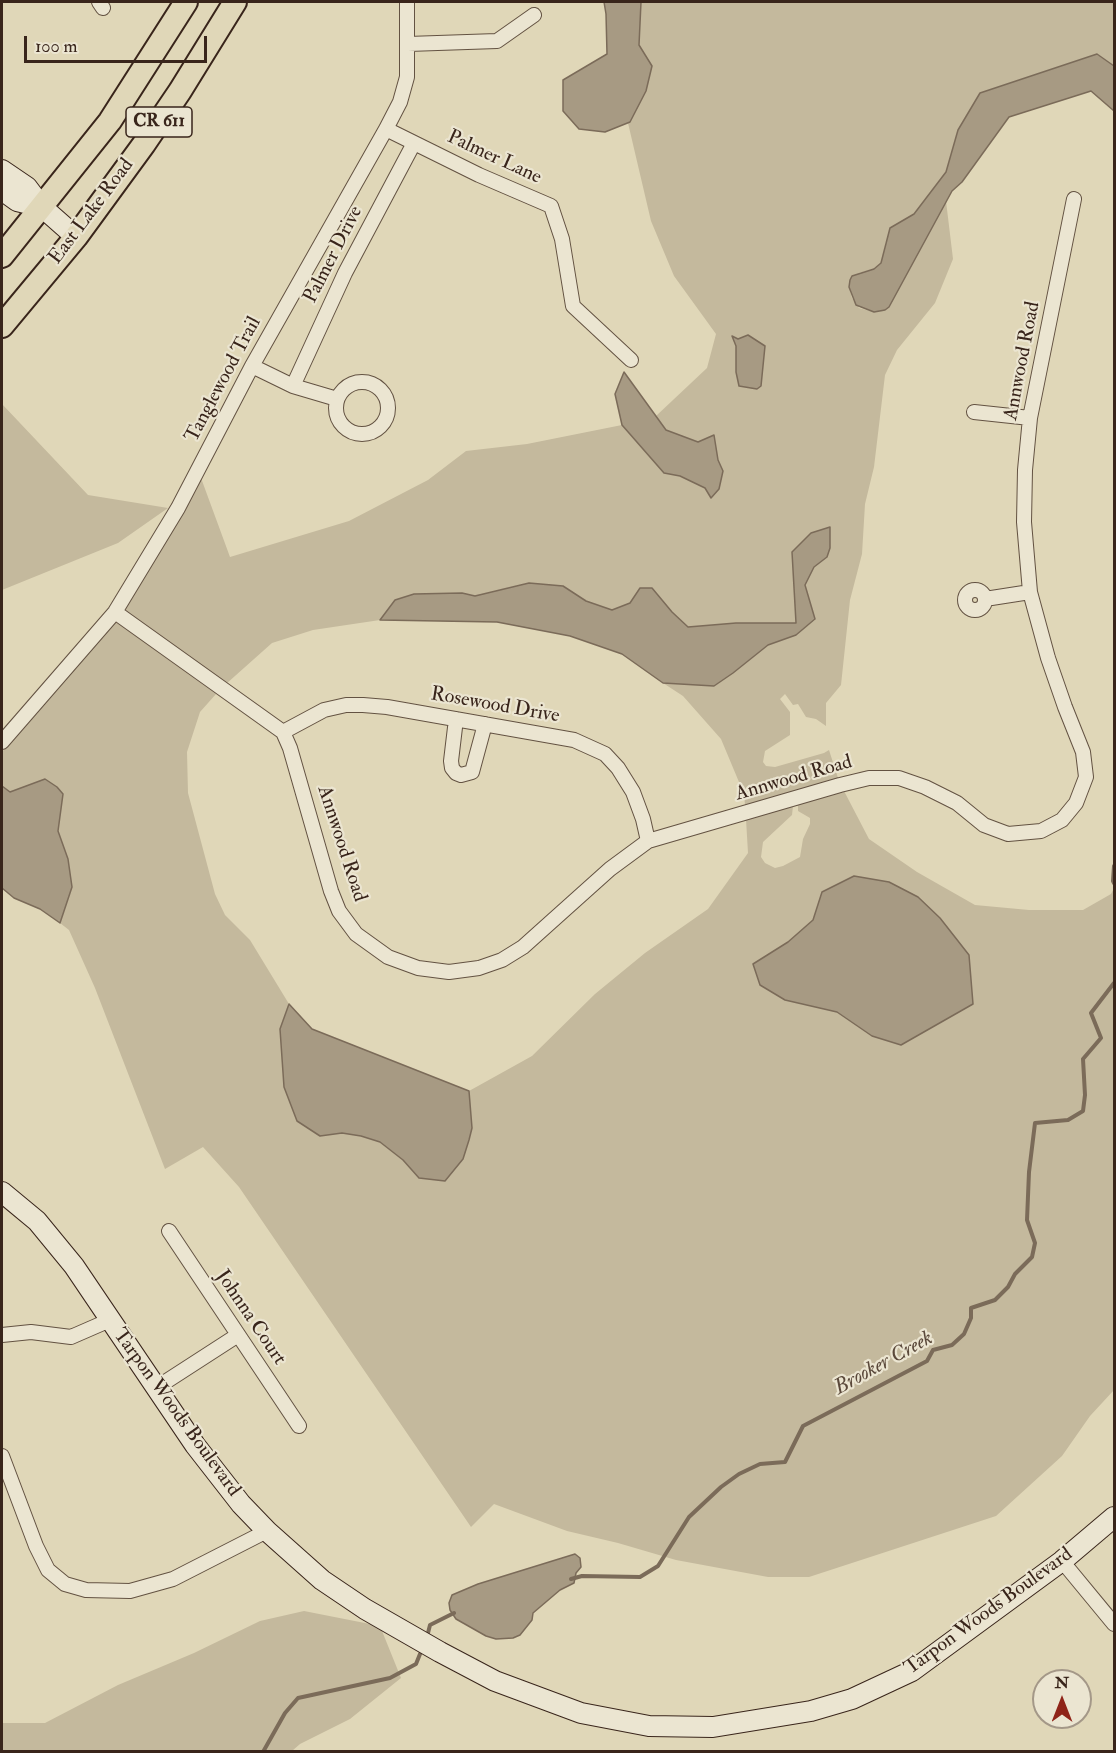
<!DOCTYPE html>
<html>
<head>
<meta charset="utf-8">
<style>
  body { margin:0 }
  #map { position:relative; width:1116px; height:1753px; overflow:hidden; background:#e0d7b8; font-family:"IM FELL Double Pica",serif }
  canvas { display:block }
  .frame { position:absolute; inset:0; border:3px solid #39251b; pointer-events:none }
  .north { position:absolute; left:1032px; top:1669px; width:60px; height:60px; box-sizing:border-box; background:#ebe5d1; border:2px solid #a49888; border-radius:50%; rotate:0deg; font-size:16px; font-weight:700; line-height:24px; text-align:center; color:#39251b }
  .north::after { content:''; display:block; margin:auto; width:21px; height:27px; background:#8f2418; clip-path:polygon(50% 0,100% 100%,50% 72%,0 100%) }
  .scale { position:absolute; left:24px; top:36px; width:183px; height:27px; box-sizing:border-box; border:3px solid #39251b; border-top:0; padding-left:8px; font-size:18px; line-height:21px; white-space:nowrap; color:#39251b; -webkit-text-stroke:4px #ebe5d1; paint-order:stroke }
</style>
</head>
<body>
<div id="map">
<canvas width="1116" height="1753"></canvas>
<div class="frame"></div>
<div class="north">N</div>
<div class="scale">100 m</div>
</div>
<script>
const g = document.querySelector('canvas').getContext('2d');
g.lineJoin = 'round';
function paint(path, color) {
  g.fillStyle = color;
  g.fill(path, 'evenodd');
}
function toPath(rows) {
  const path = new Path2D();
  for (const r of rows) {
    if (r.length === 3) {
      path.moveTo(r[0] + r[2], r[1]);
      path.arc(r[0], r[1], r[2], 0, 2 * Math.PI);
      continue;
    }
    path.moveTo(r[0], r[1]);
    for (let i = 2; i < r.length; i += 2) path.lineTo(r[i], r[i + 1]);
  }
  return path;
}
function strokePath(path, color, width, dash) {
  g.strokeStyle = color;
  g.lineWidth = width;
  g.lineCap = dash ? 'butt' : 'round';
  g.setLineDash(dash || []);
  g.stroke(path);
}
function label(font, color, halo, rows, align = 'center') {
  g.font = font + ' "IM FELL Double Pica",serif';
  g.lineWidth = 4.5;
  g.setLineDash([]);
  g.textBaseline = 'middle';
  g.strokeStyle = halo;
  g.fillStyle = color;
  for (const [text, x, y, turn = 0] of rows) {
    g.save();
    g.translate(x, y);
    g.rotate((+turn || 0) * Math.PI / 180);
    g.textAlign = isNaN(turn) ? turn : align;
    if (halo) g.strokeText(text, 0, 0);
    g.fillText(text, 0, 0);
    g.restore();
  }
}
paint(toPath([
  [641,2,1114,2,1114,66,1097,54,980,93,958,130,946,172,914,214,886,242,881,263,874,269,859,273,849,287,852,298,859,308,874,312,885,310,946,201,953,259,935,303,897,350,885,375,874,467,865,504,862,554,850,600,841,685,826,703,826,726,816,719,806,717,798,704,793,705,785,694,780,699,790,712,790,735,765,751,763,762,766,766,775,767,824,753,829,750,838,778,745,805,744,794,721,739,683,696,663,683,714,686,733,673,768,645,796,635,815,620,805,585,814,567,827,557,792,552,796,623,736,623,688,627,672,612,640,588,630,603,612,610,586,601,563,586,528,583,475,596,462,593,414,594,395,600,380,620,313,630,272,643,226,684,124,610,156,559,201,478,230,557,349,521,428,480,466,451,527,444,622,425,664,473,680,476,705,488,711,497,719,489,723,471,718,460,714,436,698,442,666,430,656,416,707,368,716,334,674,276,651,221,628,123,630,122,639,45],
  [736,346,757,389,739,386,736,372],
  [2,404,88,495,168,508,118,543,2,590],
  [116,622,216,694,200,712,187,752,188,793,215,894,225,915,250,940,289,1004,280,1029,320,1136,342,1133,361,1136,380,1142,403,1160,419,1178,472,1128,469,1091,532,1056,595,994,645,953,708,909,748,853,746,819,793,806,792,815,763,842,761,857,765,863,775,868,783,866,800,857,803,839,810,824,810,818,798,811,798,806,795,805,844,791,869,839,917,872,975,905,1029,910,1083,910,1111,894,1114,888,1114,1390,1090,1416,1062,1456,996,1516,809,1577,768,1577,676,1560,618,1543,567,1531,494,1504,471,1527,239,1187,203,1147,165,1169,95,988,69,930,60,923,72,887,68,859,58,831,63,794,45,779,10,792,2,786,2,752],
  [813,920,973,1004,926,1029,872,1036,837,1012,785,1000,788,942],
  [304,1611,380,1626,401,1678,350,1719,300,1744,292,1751,2,1752,2,1723,45,1723,118,1685,194,1653,260,1621]
]), '#c4b99d');
const water = toPath([
  [604,2,641,2,639,45,652,66,646,91,630,122,605,132,579,129,563,111,563,80,607,54,606,14,604,2],
  [1097,54,1114,66,1114,111,1091,91,1009,117,962,182,952,191,889,307,885,310,874,312,856,305,849,287,850,280,852,276,874,269,881,263,890,228,914,214,946,172,958,130,980,93,1097,54],
  [748,335,765,346,761,386,757,389,739,386,736,372,736,346,732,336,738,339,748,335],
  [624,372,666,430,698,442,714,435,718,460,723,471,719,489,711,498,705,488,680,476,664,473,622,425,615,394,624,372],
  [830,527,830,548,827,557,814,567,805,585,815,619,796,635,768,645,733,673,714,686,663,683,622,654,570,636,497,622,380,620,395,600,414,594,462,593,475,596,529,583,563,586,586,601,612,610,630,603,640,588,652,588,672,612,688,627,736,623,796,623,792,552,811,533,830,527],
  [45,779,57,787,63,794,58,831,68,859,72,887,60,923,40,909,14,898,2,888,2,786,10,792,45,779],
  [854,876,889,882,918,897,940,918,969,955,973,1004,901,1045,872,1036,837,1012,785,1000,760,985,753,964,788,942,813,920,822,892,854,876],
  [289,1004,312,1029,469,1091,472,1128,469,1140,463,1159,445,1181,419,1178,403,1160,380,1142,361,1136,342,1133,320,1136,297,1121,284,1087,280,1029,289,1004],
  [575,1554,580,1558,581,1567,576,1573,574,1583,560,1590,533,1613,532,1620,520,1635,513,1638,496,1639,486,1636,456,1619,450,1610,449,1603,452,1595,478,1584,575,1554]
]);
paint(water, '#a79a83');
strokePath(water, '#7b6b59', 1.5);
strokePath(toPath([
  [1114,866,1113,881,1114,883],
  [571,1579,582,1576,640,1577,658,1566,689,1517,721,1487,739,1474,760,1464,785,1462,803,1426,927,1361,933,1350,952,1345,964,1334,971,1318,971,1308,995,1300,1008,1287,1015,1274,1032,1257,1035,1243,1027,1220,1029,1172,1035,1123,1068,1120,1083,1111,1085,1095,1083,1059,1101,1038,1091,1013,1114,983],
  [428,1633,430,1625,454,1613],
  [263,1752,285,1713,298,1698,390,1678,416,1664,420,1654]
]), '#7b6b59', 4);
const street = toPath([
  [99,2,103,8],
  [408,44,497,41,534,15],
  [386,129,479,175,551,206,562,239,573,306,631,360],
  [252,366,293,386,337,399],
  [362,408,26],
  [293,386,345,273,414,143],
  [974,412,1030,418],
  [975,600,10],
  [985,599,1030,592],
  [115,612,283,732,290,748,331,891,339,911,356,934,388,957,418,968,449,972,479,968,502,960,523,947,610,869,648,841,840,785,869,778,899,778,925,787,957,803,984,825,1008,834,1041,831,1062,820,1076,803,1086,777,1083,752,1065,707,1048,658,1030,592,1024,522,1025,470,1030,418,1074,199],
  [456,719,451,761,452,768,456,773,461,775,472,772,485,724],
  [283,732,324,710,346,705,363,705,387,707,574,740,605,754,618,768,633,792,643,819,648,841],
  [2,742,115,612,178,508,252,366,386,129,400,102,407,77,407,2],
  [169,1231,299,1426],
  [2,1335,31,1332,71,1337,110,1320],
  [156,1388,238,1335],
  [2,1456,36,1546,48,1570,65,1584,86,1590,130,1591,173,1579,267,1531],
  [1062,1561,1114,1624]
]);
const secondary = toPath([
  [2,170,27,187,42,207,76,237],
  [2,190,17,201,42,207],
  [2,1192,37,1221,74,1266,195,1445,241,1504,267,1531,322,1580,365,1609,440,1652,495,1681,581,1713,649,1726,713,1727,811,1711,852,1699,912,1671,1062,1561,1114,1517]
]);
const primary = toPath([
  [2,256,110,121,186,2],
  [2,326,76,237,144,144,180,91,235,2]
]);
strokePath(street, '#635242', 16);
strokePath(secondary, '#39251b', 22);
strokePath(primary, '#39251b', 26);
strokePath(street, '#ebe5d1', 14);
strokePath(secondary, '#ebe5d1', 20);
strokePath(primary, '#e0d7b8', 22);
for (const [x, y, w] of [
  [159,122,66]
]) {
  const box = new Path2D();
  box.roundRect(x - w / 2, y - 15, w, 30, 4.5);
  g.fillStyle = '#ebe5d1';
  g.fill(box);
  strokePath(box, '#39251b', 1.5);
}
label('bold 18px', '#39251b', null, [
  ["CR 611",159,122]
]);
label('20px', '#39251b', '#ebe5d1', [
  ["Palmer Lane",494,158,25],
  ["East Lake Road",92,212,-53],
  ["Palmer Drive",334,255,-63],
  ["Annwood Road",1023,361,-79],
  ["Tanglewood Trail",224,380,-62],
  ["Rosewood Drive",495,706,10],
  ["Annwood Road",794,779,-16],
  ["Annwood Road",341,844,72],
  ["Johnna Court",250,1318,56],
  ["Tarpon Woods Boulevard",176,1413,54],
  ["Tarpon Woods Boulevard",989,1612,-36]
]);
label('italic 21px', '#5a483a', '#ebe5d1', [
  ["Brooker Creek",884,1364,-29]
]);
</script>
</body>
</html>
